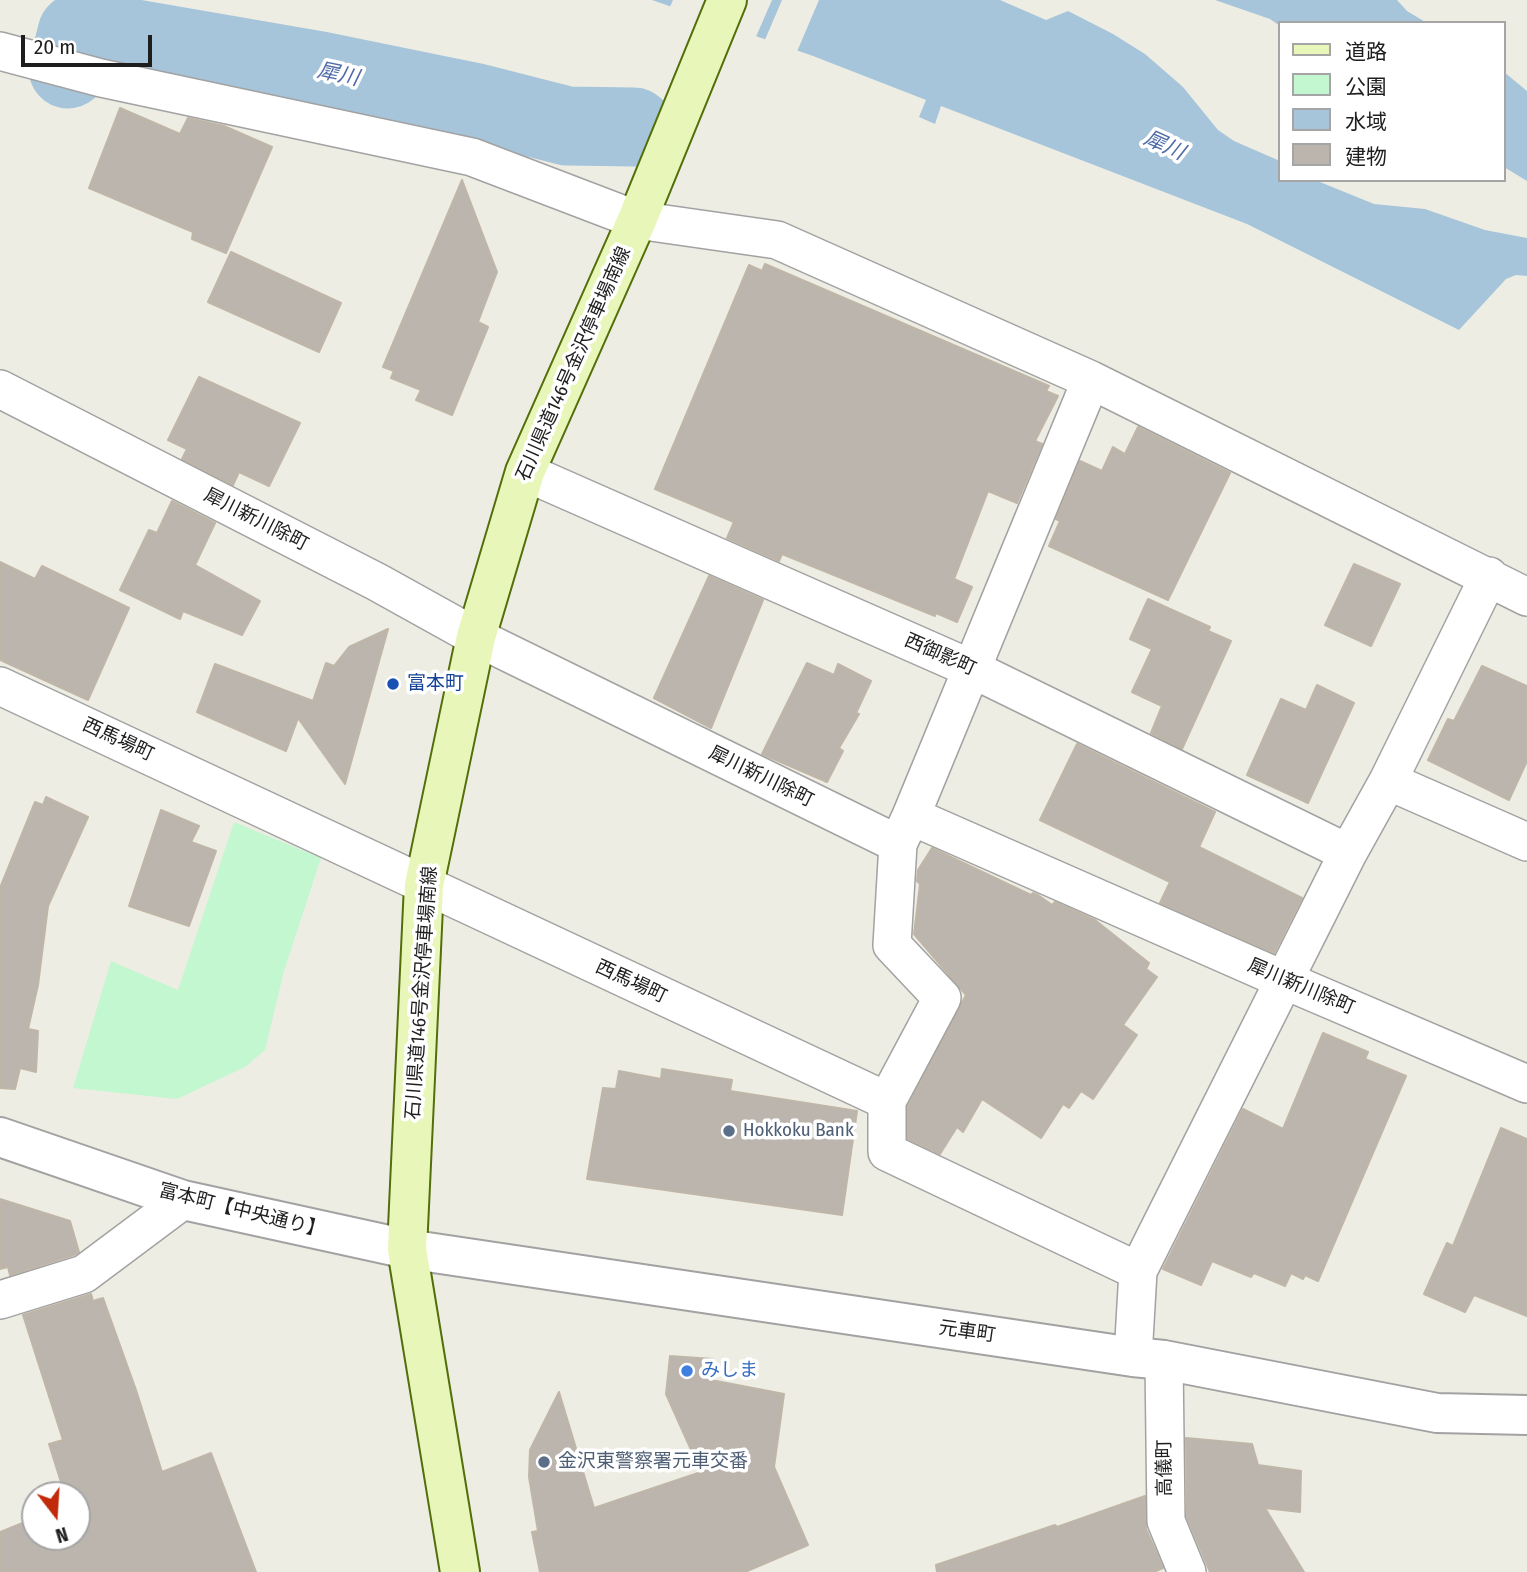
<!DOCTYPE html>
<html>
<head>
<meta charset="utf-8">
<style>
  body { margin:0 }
  #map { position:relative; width:1527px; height:1572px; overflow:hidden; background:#eeede4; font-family:"Fira Sans Condensed","Noto Sans JP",sans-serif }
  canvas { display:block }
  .legend { position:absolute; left:1278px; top:21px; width:228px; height:161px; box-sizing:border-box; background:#fff; border:2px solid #a5a5a5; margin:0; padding:9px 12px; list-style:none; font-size:21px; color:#1e1e1e }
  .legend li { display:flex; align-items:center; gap:14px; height:35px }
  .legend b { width:35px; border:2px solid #a5a5a5 }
  .north { position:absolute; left:21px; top:1481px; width:70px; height:70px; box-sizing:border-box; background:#fff; border:2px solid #a5a5a5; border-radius:50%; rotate:163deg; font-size:19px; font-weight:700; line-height:28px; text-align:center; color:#1e1e1e }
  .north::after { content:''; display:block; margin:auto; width:24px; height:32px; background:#c12a0a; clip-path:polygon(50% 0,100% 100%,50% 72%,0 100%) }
  .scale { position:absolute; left:21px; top:35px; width:131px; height:32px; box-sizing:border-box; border:4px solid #1e1e1e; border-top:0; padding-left:9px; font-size:21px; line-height:24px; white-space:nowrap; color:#1e1e1e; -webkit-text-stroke:5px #fff; paint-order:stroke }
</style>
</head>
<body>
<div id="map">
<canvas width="1527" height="1572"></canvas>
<ul class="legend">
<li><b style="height:9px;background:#e9f6ba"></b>道路</li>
<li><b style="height:19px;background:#c3f7d0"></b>公園</li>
<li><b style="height:19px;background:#a6c5da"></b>水域</li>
<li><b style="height:19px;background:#bbb5ae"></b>建物</li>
</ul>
<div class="north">N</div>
<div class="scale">20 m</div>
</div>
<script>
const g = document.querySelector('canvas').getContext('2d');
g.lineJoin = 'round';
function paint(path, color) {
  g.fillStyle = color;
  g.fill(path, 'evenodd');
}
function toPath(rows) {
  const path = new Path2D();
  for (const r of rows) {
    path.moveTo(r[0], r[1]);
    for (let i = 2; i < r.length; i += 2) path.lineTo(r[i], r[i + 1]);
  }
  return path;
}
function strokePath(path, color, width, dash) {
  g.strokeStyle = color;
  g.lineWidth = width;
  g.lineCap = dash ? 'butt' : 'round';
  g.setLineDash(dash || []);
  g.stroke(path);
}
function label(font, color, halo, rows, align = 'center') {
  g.font = font + ' "Fira Sans Condensed","Noto Sans JP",sans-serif';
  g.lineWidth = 7;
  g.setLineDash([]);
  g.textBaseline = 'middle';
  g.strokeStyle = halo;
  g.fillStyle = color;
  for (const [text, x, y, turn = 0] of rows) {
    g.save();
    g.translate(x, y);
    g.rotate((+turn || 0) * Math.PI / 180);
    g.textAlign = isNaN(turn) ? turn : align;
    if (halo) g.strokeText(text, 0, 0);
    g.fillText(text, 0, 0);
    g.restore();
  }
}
paint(toPath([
  [234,822,321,858,284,971,265,1050,245,1067,177,1099,73,1088,111,961,178,990]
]), '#c3f7d0');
paint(toPath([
  [652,0,1000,0,1046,20,1068,11,1113,34,1145,54,1183,87,1218,130,1234,141,1280,161,1280,180,1315,180,1374,204,1425,209,1485,230,1527,238,1527,276,1516,275,1506,279,1459,330,1247,224,941,106,935,124,919,117,926,100,813,56],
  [1215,0,1397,0,1407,11,1427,23,1280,23,1280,26,1270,19],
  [1504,72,1527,91,1527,181,1504,167]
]), '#a6c5da');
paint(toPath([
  [673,0,772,0,755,39,669,9],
  [782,0,819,0,796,54,764,42]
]), '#eeede4');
strokePath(toPath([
  [68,69,77,33,89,31,320,71,477,103,567,126,634,127]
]), '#a6c5da', 79);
const building = toPath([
  [120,108,180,134,188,118,224,126,272,147,226,253,192,239,193,232,89,188,120,108],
  [462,180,497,272,478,322,488,327,452,415,416,400,421,390,391,378,394,371,383,367,462,180],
  [231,252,341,303,319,352,208,302,231,252],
  [765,264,1049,386,1046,391,1058,396,1035,441,1042,444,1017,503,988,491,954,579,972,587,957,622,936,613,935,616,782,554,779,561,727,538,734,522,655,489,749,265,762,271,765,264],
  [199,377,300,423,269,486,239,472,233,485,182,459,187,449,168,440,199,377],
  [1138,427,1230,473,1168,600,1049,546,1060,521,1056,519,1080,461,1102,471,1113,447,1125,454,1138,427],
  [172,501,215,523,195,565,260,601,242,635,183,611,180,619,120,590,149,530,157,533,172,501],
  [0,562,35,579,42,566,129,608,88,700,0,660,0,562],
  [1354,564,1400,584,1371,646,1325,625,1354,564],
  [709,576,763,600,711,728,654,698,709,576],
  [1148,599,1210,627,1208,631,1231,641,1182,749,1151,733,1162,706,1132,692,1152,649,1130,639,1148,599],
  [388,629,345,784,298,718,286,751,197,712,215,664,313,701,326,663,334,666,349,647,388,629],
  [807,663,834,675,838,664,871,681,856,713,859,714,839,748,843,751,827,782,762,754,807,663],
  [1482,666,1527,686,1527,761,1509,800,1428,760,1448,719,1454,721,1482,666],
  [1317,685,1354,703,1308,803,1247,775,1281,699,1306,710,1317,685],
  [1077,744,1215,812,1199,847,1302,898,1274,953,1160,903,1170,882,1040,820,1077,744],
  [46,797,88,817,48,906,38,985,28,1029,38,1031,36,1072,20,1068,15,1089,0,1088,0,888,35,802,43,805,46,797],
  [161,810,199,826,191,842,216,851,189,926,129,906,161,810],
  [932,848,1031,895,1033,893,1038,895,1052,905,1055,902,1095,920,1149,963,1146,969,1157,977,1123,1025,1137,1035,1093,1099,1081,1091,1069,1108,1063,1104,1041,1138,982,1099,963,1132,957,1127,940,1154,908,1139,908,1106,966,995,914,934,920,884,917,881,918,870,932,848],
  [1323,1033,1368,1052,1365,1059,1406,1076,1318,1281,1305,1275,1303,1279,1291,1273,1285,1286,1254,1273,1251,1277,1212,1261,1201,1285,1163,1269,1243,1109,1283,1129,1323,1033],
  [662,1069,732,1080,730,1091,857,1111,842,1215,587,1179,603,1088,616,1089,619,1071,661,1079,662,1069],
  [1501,1128,1527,1139,1527,1316,1474,1295,1465,1312,1424,1294,1447,1243,1453,1246,1501,1128],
  [0,1199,70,1221,79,1252,74,1255,10,1275,8,1267,0,1269,0,1199],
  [91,1294,93,1301,103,1298,136,1390,162,1472,211,1453,256,1572,0,1572,0,1532,35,1518,35,1537,77,1537,77,1495,65,1495,49,1444,63,1440,23,1315,91,1294],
  [670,1356,713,1359,711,1380,784,1394,774,1467,808,1545,745,1572,540,1572,532,1532,538,1531,529,1477,530,1450,559,1392,594,1508,701,1472,666,1394,670,1356],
  [1186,1438,1252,1444,1258,1465,1301,1471,1300,1512,1265,1508,1304,1572,1210,1572,1187,1517,1186,1438],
  [1145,1496,1146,1529,1163,1568,1154,1572,937,1572,936,1565,1055,1525,1057,1527,1145,1496]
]);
paint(building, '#bbb5ae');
strokePath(building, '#bfb6a7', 2);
const minor = toPath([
  [0,51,101,78,472,157,637,220,777,240,1091,380,1527,597],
  [0,389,377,582,476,637,898,844,911,816,1284,980,1527,1084],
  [525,472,972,669,1348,853],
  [0,686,887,1101,887,1152,1138,1271,1133,1357],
  [1388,781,1527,842],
  [911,816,1091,380],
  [887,1101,942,998,892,945,898,844],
  [1138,1271,1348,853,1388,781,1489,576],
  [0,1300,84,1274,183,1200],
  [1164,1360,1166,1521,1187,1572]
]);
const tertiary = toPath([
  [0,1137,183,1200,407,1249,1133,1357,1164,1360,1437,1413,1527,1415]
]);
const secondary = toPath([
  [460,1572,407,1249,424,885,476,637,525,472,637,220,727,0]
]);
strokePath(minor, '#a2a2a2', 40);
strokePath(tertiary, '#a2a2a2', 42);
strokePath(secondary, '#526f0a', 42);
strokePath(minor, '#fff', 37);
strokePath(tertiary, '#fff', 38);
strokePath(secondary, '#e9f6ba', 38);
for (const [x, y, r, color] of [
  [393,684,7,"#1a4fb4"],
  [729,1131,7,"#5c6f8a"],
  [687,1371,7,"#3f7fe0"],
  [544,1462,7,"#5c6f8a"]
]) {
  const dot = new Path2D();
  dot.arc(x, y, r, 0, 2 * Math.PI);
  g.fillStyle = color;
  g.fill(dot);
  strokePath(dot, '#fff', 2.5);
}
label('19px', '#1e1e1e', '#fff', [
  ["石川県道146号金沢停車場南線",574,364,-66],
  ["犀川新川除町",256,520,27],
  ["西御影町",940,655,24],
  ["西馬場町",118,740,25],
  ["犀川新川除町",761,777,26],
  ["西馬場町",631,982,25],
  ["犀川新川除町",1301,987,23],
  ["石川県道146号金沢停車場南線",422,993,-86],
  ["富本町【中央通り】",242,1211,14],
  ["元車町",967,1332,8],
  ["高儀町",1165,1468,-91]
]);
label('19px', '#164399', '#fff', [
  ["富本町",407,684]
], 'left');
label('19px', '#4e5e75', '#fff', [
  ["Hokkoku Bank",743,1131],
  ["金沢東警察署元車交番",558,1462]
], 'left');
label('19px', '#366cbe', '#fff', [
  ["みしま",701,1371]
], 'left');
label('italic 21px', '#4f6ca8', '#fff', [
  ["犀川",338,75,12],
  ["犀川",1164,146,24]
]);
</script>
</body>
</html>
